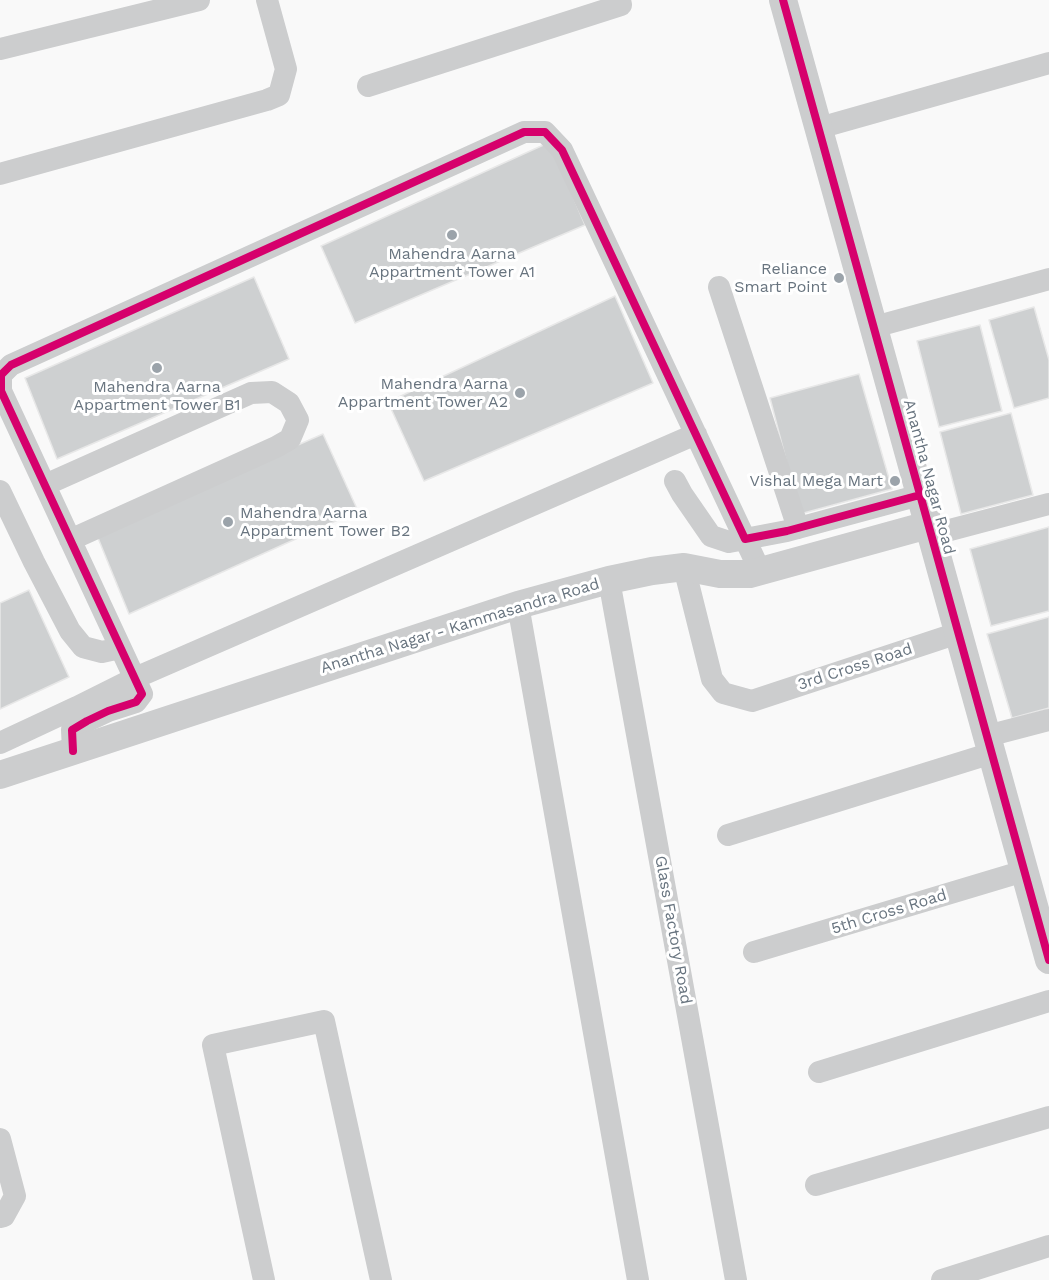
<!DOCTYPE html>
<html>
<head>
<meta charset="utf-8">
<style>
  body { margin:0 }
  canvas { display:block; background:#f9f9f9 }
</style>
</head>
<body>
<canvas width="1049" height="1280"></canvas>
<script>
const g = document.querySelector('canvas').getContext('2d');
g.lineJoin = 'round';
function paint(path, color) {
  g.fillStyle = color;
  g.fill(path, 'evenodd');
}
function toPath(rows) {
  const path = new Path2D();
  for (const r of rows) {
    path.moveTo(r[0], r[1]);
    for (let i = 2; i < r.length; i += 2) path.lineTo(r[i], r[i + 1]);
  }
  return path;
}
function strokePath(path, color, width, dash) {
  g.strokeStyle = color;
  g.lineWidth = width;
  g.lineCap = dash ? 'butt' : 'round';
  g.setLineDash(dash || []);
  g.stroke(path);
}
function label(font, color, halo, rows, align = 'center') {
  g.font = font + ' "Work Sans",sans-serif';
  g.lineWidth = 6;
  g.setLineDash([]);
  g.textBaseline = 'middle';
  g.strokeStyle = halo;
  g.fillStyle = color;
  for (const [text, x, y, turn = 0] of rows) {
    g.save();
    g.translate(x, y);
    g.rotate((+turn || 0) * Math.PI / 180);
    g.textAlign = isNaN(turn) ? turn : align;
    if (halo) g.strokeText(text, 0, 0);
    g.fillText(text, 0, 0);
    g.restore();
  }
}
const building = toPath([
  [550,142,585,225,355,323,321,246,550,142],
  [254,277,289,359,57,459,25,378,254,277],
  [615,296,653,383,424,481,388,402,615,296],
  [1034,307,1049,360,1049,398,1014,408,989,320,1034,307],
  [980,325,1002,411,939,427,917,341,980,325],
  [859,374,892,489,800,514,770,398,859,374],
  [1011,413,1033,495,961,514,940,432,1011,413],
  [323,434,358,511,129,614,96,533,323,434],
  [1049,527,1049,611,991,626,970,549,1049,527],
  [29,590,69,677,0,709,0,603,29,590],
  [1049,617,1049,708,1012,718,987,634,1049,617]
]);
paint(building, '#ced0d1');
strokePath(building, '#e8e8e8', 1.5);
strokePath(toPath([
  [0,49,199,0],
  [368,86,621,5,620,0],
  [819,128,1049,63],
  [0,174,267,100,279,95,286,69,267,0],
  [719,287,798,528],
  [874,327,1049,279],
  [675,481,682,494,711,536,729,542,745,539,760,571],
  [45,485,251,393,272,392,289,403,298,420,290,439,276,447,70,540],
  [0,491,34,562,70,631,83,647,102,652,120,648],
  [931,535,1049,504],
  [684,567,712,679,723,693,752,701,958,633],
  [609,580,736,1280],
  [518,605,638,1280],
  [987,736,1049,720],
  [0,743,77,707,135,678,696,434],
  [73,751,72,730,87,721,108,711,136,702,142,694,1,391,1,375,11,365,524,132,545,132,562,150,745,539,787,531,920,495],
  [728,835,992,753],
  [754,952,1024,871],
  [819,1072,1049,1001],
  [0,1139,15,1196,4,1216,0,1217],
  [816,1185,1049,1117],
  [264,1280,213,1045,324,1021,381,1280],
  [942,1280,1049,1246]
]), '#cccdce', 22);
strokePath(toPath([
  [783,0,1049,960],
  [0,775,518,605,609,580,652,571,684,567,720,574,750,574,928,525]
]), '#cccdce', 28);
strokePath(toPath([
  [783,0,1049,960],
  [73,751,72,730,87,721,108,711,136,702,142,694,1,391,1,375,11,365,524,132,545,132,562,150,745,539,787,531,920,495]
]), '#d6006c', 8);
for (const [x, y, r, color] of [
  [452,235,6,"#9ba3aa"],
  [839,278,6,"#9ba3aa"],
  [157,368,6,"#9ba3aa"],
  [520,393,6,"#9ba3aa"],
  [895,481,6,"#9ba3aa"],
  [228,522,6,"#9ba3aa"]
]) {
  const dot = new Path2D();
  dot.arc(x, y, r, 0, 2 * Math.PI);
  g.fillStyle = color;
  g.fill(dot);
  strokePath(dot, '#fff', 2);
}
label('16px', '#68747f', '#fff', [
  ["Mahendra Aarna",452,254,"center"],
  ["Appartment Tower A1",452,272,"center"],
  ["Reliance",827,269],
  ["Smart Point",827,287],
  ["Mahendra Aarna",508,384],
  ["Appartment Tower A2",508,402],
  ["Mahendra Aarna",157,387,"center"],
  ["Appartment Tower B1",157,405,"center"],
  ["Vishal Mega Mart",883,481],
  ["Mahendra Aarna",240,513,"left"],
  ["Appartment Tower B2",240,531,"left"]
], 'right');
label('16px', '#68747f', '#fff', [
  ["Anantha Nagar Road",929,477,75],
  ["Anantha Nagar - Kammasandra Road",460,626,-17],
  ["3rd Cross Road",855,667,-18],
  ["5th Cross Road",889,912,-17],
  ["Glass Factory Road",673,930,80]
]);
</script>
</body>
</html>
